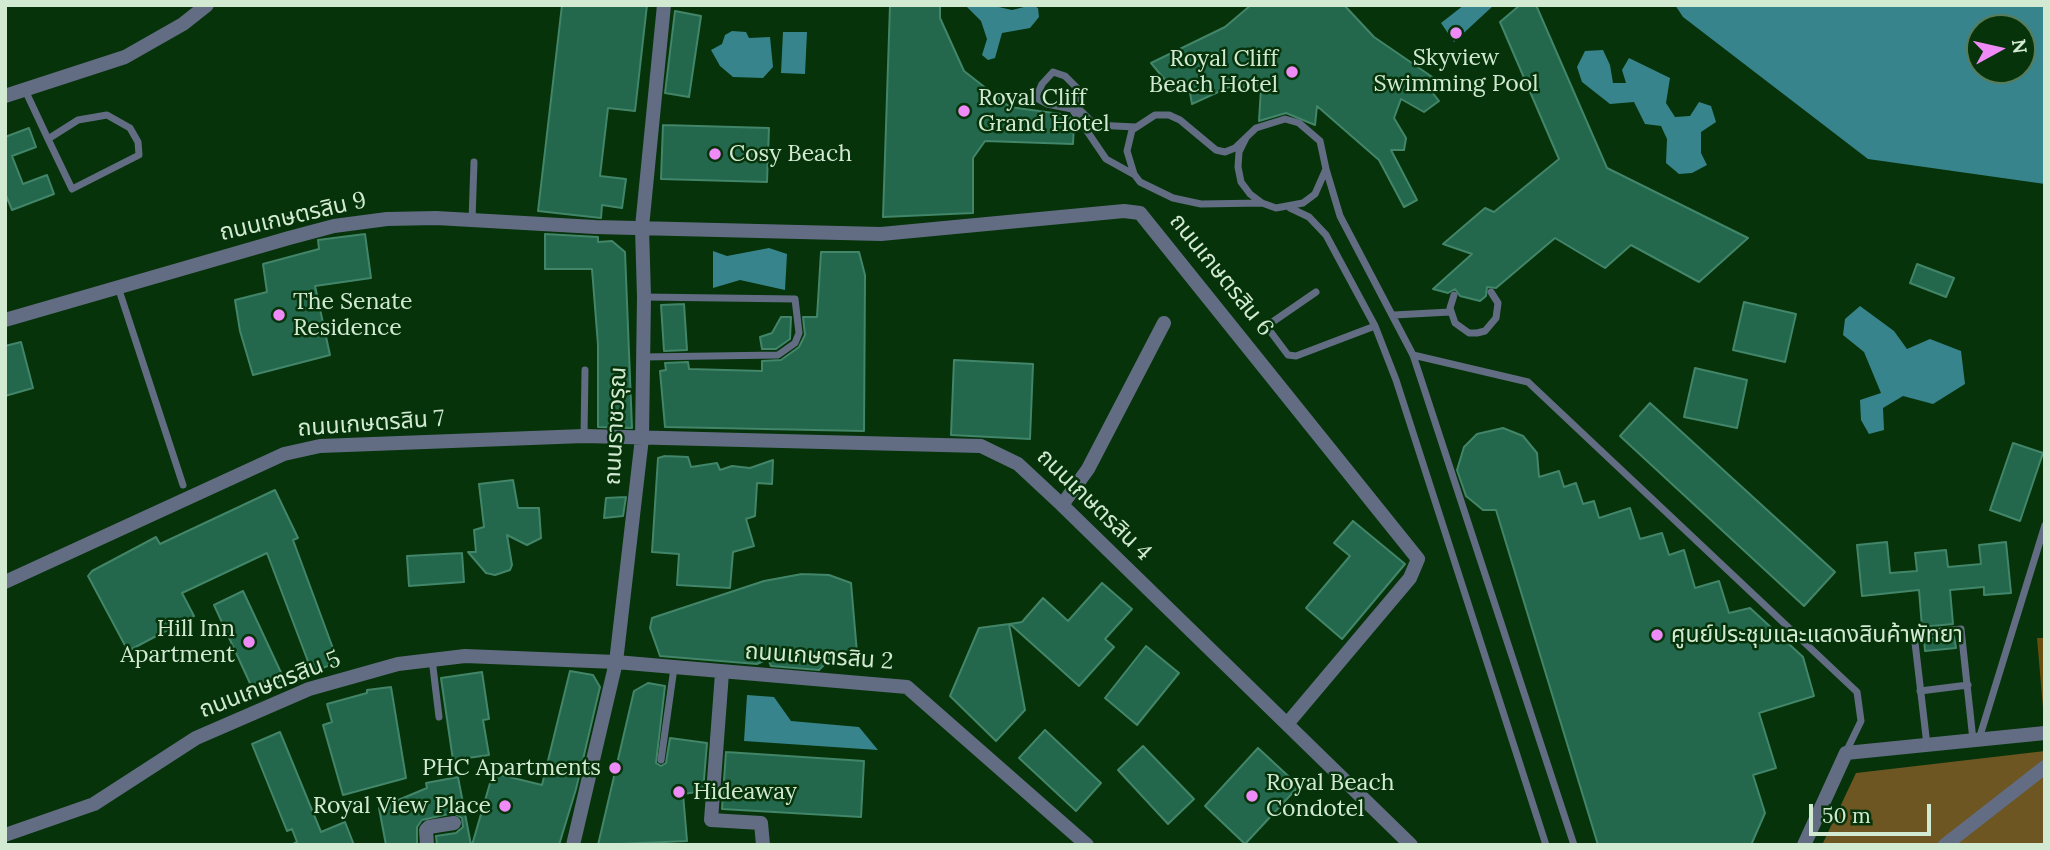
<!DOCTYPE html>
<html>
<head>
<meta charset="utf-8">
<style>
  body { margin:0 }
  #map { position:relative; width:2050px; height:850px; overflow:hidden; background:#06330a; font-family:Lora,serif }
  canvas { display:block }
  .frame { position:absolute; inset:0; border:7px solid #d2ead2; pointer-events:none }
  .north { position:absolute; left:1966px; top:14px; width:70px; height:70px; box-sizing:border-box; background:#06330a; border:2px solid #587c5a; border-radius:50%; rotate:82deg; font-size:19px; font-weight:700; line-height:28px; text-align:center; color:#d2ead2 }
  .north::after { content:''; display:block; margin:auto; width:24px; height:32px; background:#ef8bf7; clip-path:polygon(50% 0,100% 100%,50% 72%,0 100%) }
  .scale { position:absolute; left:1809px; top:804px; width:122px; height:32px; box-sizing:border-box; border:4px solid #d2ead2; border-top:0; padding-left:9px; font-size:21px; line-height:24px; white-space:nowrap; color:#d2ead2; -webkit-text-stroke:5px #06330a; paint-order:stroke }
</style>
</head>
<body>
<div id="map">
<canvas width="2050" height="850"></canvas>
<div class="frame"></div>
<div class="north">N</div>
<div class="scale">50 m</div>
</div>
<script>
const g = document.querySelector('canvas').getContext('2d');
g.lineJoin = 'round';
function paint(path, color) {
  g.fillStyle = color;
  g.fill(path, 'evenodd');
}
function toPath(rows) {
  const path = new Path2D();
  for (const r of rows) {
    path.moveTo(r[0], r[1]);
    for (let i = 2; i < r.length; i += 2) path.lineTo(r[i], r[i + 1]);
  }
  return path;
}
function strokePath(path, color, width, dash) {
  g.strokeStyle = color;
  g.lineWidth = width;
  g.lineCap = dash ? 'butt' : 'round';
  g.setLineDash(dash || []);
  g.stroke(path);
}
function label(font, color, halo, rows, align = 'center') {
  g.font = font + ' Lora,"Noto Sans Thai",serif';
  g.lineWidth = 5;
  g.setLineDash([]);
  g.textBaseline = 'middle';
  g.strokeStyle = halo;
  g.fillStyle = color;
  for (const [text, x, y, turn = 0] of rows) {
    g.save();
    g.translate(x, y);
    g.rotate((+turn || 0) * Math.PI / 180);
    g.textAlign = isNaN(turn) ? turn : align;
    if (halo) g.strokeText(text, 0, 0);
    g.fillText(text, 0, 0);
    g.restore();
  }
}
paint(toPath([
  [2037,638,2045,638,2045,708,2043,708]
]), '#674d0e');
paint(toPath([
  [2045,751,2045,845,1822,845,1856,773]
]), '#6d5622');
paint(toPath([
  [965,5,990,5,1012,10,1032,5,1038,8,1039,17,1030,28,1002,33,995,58,988,60,982,55,987,39,981,21],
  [1464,5,1494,5,1454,42,1441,23],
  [1675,5,2045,5,2045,184,1868,159,1683,17],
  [1980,28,2022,28,2022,70,1980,70],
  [732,31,746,32,749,38,770,37,773,67,763,78,733,77,720,66,711,50,722,44,725,35],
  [783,32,807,32,805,74,781,73],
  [1603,50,1610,65,1613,83,1626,83,1622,70,1629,58,1670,78,1666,103,1675,117,1690,116,1699,102,1711,106,1716,122,1701,132,1701,153,1707,165,1692,173,1679,174,1666,163,1667,139,1661,126,1645,124,1634,102,1610,104,1582,82,1577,67,1585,51],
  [769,248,787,254,785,290,740,280,713,288,713,251,727,256],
  [1860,306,1894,331,1907,349,1930,339,1961,351,1965,384,1933,404,1903,396,1883,408,1884,430,1869,434,1861,420,1860,400,1881,393,1864,352,1843,335,1845,319],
  [747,695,774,697,791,721,859,727,878,750,744,741]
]), '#38848c');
const building = toPath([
  [562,5,647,5,635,111,608,108,600,176,626,179,622,208,602,205,601,218,538,211,562,5],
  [890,5,940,5,940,18,964,71,1010,107,1068,115,1074,123,1073,144,985,141,973,158,973,213,883,217,890,5],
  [1251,5,1344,5,1374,37,1441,83,1432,92,1439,101,1424,112,1401,99,1394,118,1406,138,1404,150,1391,150,1417,200,1404,207,1379,160,1317,106,1315,125,1286,113,1259,121,1261,88,1229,87,1192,104,1188,82,1175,92,1151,63,1225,27,1251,5],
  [1520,5,1536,5,1607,168,1748,238,1699,282,1631,245,1605,268,1555,238,1496,288,1487,287,1486,296,1480,301,1460,296,1455,289,1448,293,1433,289,1472,254,1443,244,1485,208,1494,212,1559,159,1500,22,1520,5],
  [675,11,701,16,689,97,665,93,675,11],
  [663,125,769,128,767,182,661,179,663,125],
  [29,128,36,147,12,156,23,184,47,175,54,194,12,210,5,193,5,137,29,128],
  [365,234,371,278,315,286,330,355,253,375,240,331,235,300,267,292,263,264,319,249,318,240,365,234],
  [545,234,598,237,598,242,612,241,625,252,632,428,598,427,598,345,592,269,545,269,545,234],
  [821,252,859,252,865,275,864,431,665,427,660,371,666,370,665,363,688,362,689,369,762,371,762,361,781,360,799,347,805,335,803,317,817,317,821,252],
  [1917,264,1954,278,1946,297,1910,283,1917,264],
  [1744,302,1796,314,1785,362,1733,350,1744,302],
  [684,304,687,350,664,351,661,305,684,304],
  [781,317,791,317,790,339,776,349,762,349,760,337,772,333,781,317],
  [21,342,33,388,5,396,5,346,21,342],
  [954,360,1033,364,1030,439,951,435,954,360],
  [1695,368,1747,380,1737,428,1684,417,1695,368],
  [1650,403,1835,572,1804,606,1620,436,1650,403],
  [1503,428,1523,436,1537,453,1539,477,1559,471,1564,487,1576,483,1583,504,1594,501,1599,518,1630,508,1640,539,1662,533,1669,555,1684,550,1695,588,1719,581,1729,613,1750,608,1803,657,1814,696,1759,713,1776,768,1753,775,1765,813,1751,845,1598,845,1496,510,1483,510,1466,496,1457,470,1464,447,1477,434,1503,428],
  [2013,443,2043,453,2020,521,1990,510,2013,443],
  [665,456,688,457,691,467,717,463,720,470,732,466,750,468,773,460,772,484,757,483,755,516,746,519,754,546,733,552,730,588,677,585,679,554,652,552,658,458,665,456],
  [513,480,518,508,539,508,541,538,527,545,507,535,512,565,510,570,495,575,486,573,468,552,476,552,474,530,484,527,479,484,513,480],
  [275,490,298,538,293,540,338,662,312,672,267,553,182,593,194,616,128,651,88,576,92,571,156,537,160,544,275,490],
  [626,497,623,516,604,518,606,498,626,497],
  [1353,521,1405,564,1342,639,1306,608,1350,556,1334,543,1353,521],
  [1887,542,1890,573,1917,571,1915,553,1946,550,1948,567,1981,564,1979,545,2006,542,2011,593,1984,595,1984,587,1950,590,1953,624,1922,627,1919,590,1862,596,1857,545,1887,542],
  [462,553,464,582,409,586,407,556,462,553],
  [802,574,829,575,851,583,857,653,847,654,842,666,831,658,819,670,771,666,768,659,757,664,660,656,650,628,652,618,764,581,802,574],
  [1102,583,1132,609,1105,639,1114,647,1079,686,1010,624,1022,622,1043,598,1068,621,1102,583],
  [243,591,284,679,254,692,214,605,243,591],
  [1009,624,1025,710,996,741,950,696,979,628,1009,624],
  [1954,636,1956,648,1925,651,1924,639,1954,636],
  [1146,646,1179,673,1137,725,1105,698,1146,646],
  [570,671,593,675,600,687,576,789,559,845,472,845,493,773,542,785,570,671],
  [482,672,489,719,483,720,489,755,453,760,441,678,482,672],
  [648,683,665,686,656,763,661,766,666,763,670,738,707,743,703,791,683,794,687,841,598,845,634,691,648,683],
  [391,687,406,778,343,795,323,725,332,722,327,704,367,693,367,690,391,687],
  [1045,730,1101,783,1076,811,1019,758,1045,730],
  [280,732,321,832,345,822,354,845,291,845,297,842,292,829,287,831,252,744,280,732],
  [1143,746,1194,799,1168,824,1118,770,1143,746],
  [1258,748,1299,786,1245,844,1205,806,1258,748],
  [726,752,864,761,861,817,722,809,726,752],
  [458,777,471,845,437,845,436,836,456,833,463,827,462,818,453,813,422,820,417,827,417,845,386,845,379,808,427,788,426,783,458,777]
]);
paint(building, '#23684d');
strokePath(building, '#428569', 2);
strokePath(toPath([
  [25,90,48,139,72,189,139,155,138,142,130,128,107,115,78,120,48,139],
  [1246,138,1239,152,1238,167,1241,182,1250,194,1262,203,1276,208,1303,203,1315,194,1326,169,1320,141,1299,123,1285,119,1256,128,1235,148,1225,152,1216,150,1180,120,1169,115,1155,115,1132,130,1127,151,1134,174,1140,182,1173,198,1201,204,1262,203],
  [1326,169,1340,216,1413,355,1574,845],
  [1133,174,1106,159,1072,109,1047,104,1036,98,1042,84,1053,72,1065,76,1077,88,1079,109,1095,125,1135,127],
  [1290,208,1309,217,1326,235,1375,326,1396,380,1546,845],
  [472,220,474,162],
  [118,287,183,485],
  [1316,292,1271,323,1270,331,1288,355,1296,356,1375,326],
  [1454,295,1450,308,1455,323,1469,333,1477,333,1485,331,1496,318,1498,303,1491,292],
  [1394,315,1450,312],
  [1413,355,1528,382,1857,692,1861,721,1846,752],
  [643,357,778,355,795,343,799,333,795,299,644,297],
  [584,436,585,370],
  [432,659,439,717],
  [1920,691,1968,685],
  [1979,739,2045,525],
  [1927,745,1914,634,1961,629,1973,740],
  [661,760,674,668]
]), '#626d83', 7);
strokePath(toPath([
  [5,96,125,57,183,24,207,5],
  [5,320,289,238,334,226,387,219,436,218,595,227,881,234,1124,211,1140,213,1418,559,1410,578,1287,724],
  [1062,505,1088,469,1164,323],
  [5,582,284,454,320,446,584,436,981,446,1018,464,1062,505,1411,845],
  [722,673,711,820,761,823,763,845],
  [5,835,94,804,196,738,309,689,398,664,465,656,616,662,907,687,1087,845],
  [427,845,426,830,429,827,454,823],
  [573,845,616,662,642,438,644,297,642,227,664,5],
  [1804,845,1846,753,2045,733],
  [1945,845,2045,767]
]), '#626d83', 14);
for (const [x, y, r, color] of [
  [1456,33,7,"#ef8bf7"],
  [1292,72,7,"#ef8bf7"],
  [964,111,7,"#ef8bf7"],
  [715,154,7,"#ef8bf7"],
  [279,315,7,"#ef8bf7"],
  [1657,635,7,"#ef8bf7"],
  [249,642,7,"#ef8bf7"],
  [615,768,7,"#ef8bf7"],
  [679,792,7,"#ef8bf7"],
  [1252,796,7,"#ef8bf7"],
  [505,806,7,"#ef8bf7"]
]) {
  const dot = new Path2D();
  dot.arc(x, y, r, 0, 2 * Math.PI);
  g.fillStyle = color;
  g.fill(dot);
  strokePath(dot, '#06330a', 2.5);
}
label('23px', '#d2ead2', '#06330a', [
  ["Skyview",1456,58,"center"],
  ["Swimming Pool",1456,84,"center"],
  ["Royal Cliff",1278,59,"right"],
  ["Beach Hotel",1278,85,"right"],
  ["Royal Cliff",978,98],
  ["Grand Hotel",978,124],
  ["Cosy Beach",729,154],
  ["The Senate",293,302],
  ["Residence",293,328],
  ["Hill Inn",235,629,"right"],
  ["Apartment",235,655,"right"],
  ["ศูนย์ประชุมและแสดงสินค้าพัทยา",1671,635],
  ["PHC Apartments",601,768,"right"],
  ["Royal Beach",1266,783],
  ["Condotel",1266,809],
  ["Hideaway",693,792],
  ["Royal View Place",491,806,"right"]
], 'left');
label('23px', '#d2ead2', '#06330a', [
  ["ถนนเกษตรสิน 9",293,217,-13],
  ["ถนนเกษตรสิน 6",1221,275,51],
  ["ถนนเกษตรสิน 7",371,424,-4],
  ["ถนนราชวรุณ",616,426,-87],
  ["ถนนเกษตรสิน 4",1094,505,44],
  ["ถนนเกษตรสิน 2",819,657,4],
  ["ถนนเกษตรสิน 5",270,685,-21]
]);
</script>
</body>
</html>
